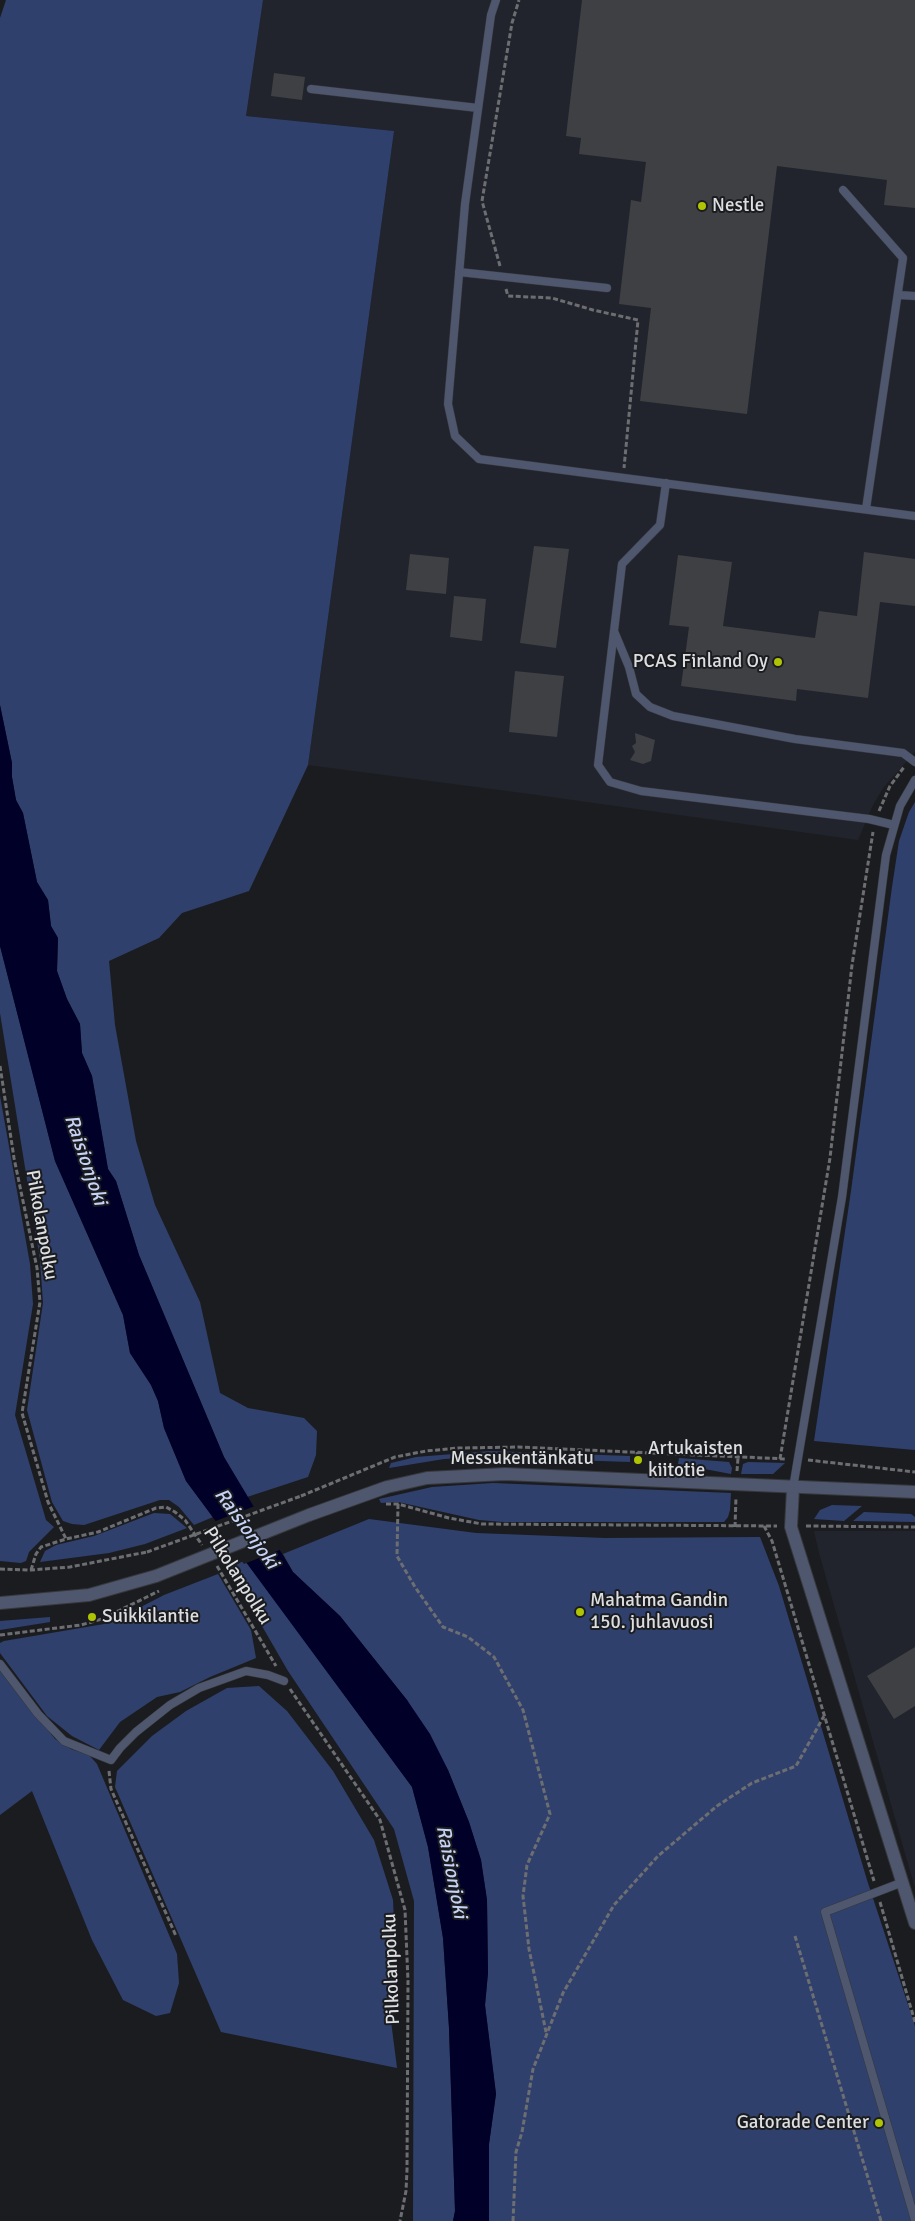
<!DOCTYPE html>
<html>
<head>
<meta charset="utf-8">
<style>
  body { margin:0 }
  canvas { display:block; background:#1b1c20 }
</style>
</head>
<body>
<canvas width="915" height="2221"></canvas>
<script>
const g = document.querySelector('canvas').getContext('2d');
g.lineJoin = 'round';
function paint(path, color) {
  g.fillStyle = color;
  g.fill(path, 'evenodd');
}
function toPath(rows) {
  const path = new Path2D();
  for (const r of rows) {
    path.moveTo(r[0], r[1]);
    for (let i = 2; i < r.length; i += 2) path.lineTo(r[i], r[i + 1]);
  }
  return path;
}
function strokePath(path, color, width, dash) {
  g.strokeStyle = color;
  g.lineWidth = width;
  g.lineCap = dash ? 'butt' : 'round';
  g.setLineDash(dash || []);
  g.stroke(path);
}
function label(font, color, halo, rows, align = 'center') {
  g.font = font + ' Signika,sans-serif';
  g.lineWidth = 4;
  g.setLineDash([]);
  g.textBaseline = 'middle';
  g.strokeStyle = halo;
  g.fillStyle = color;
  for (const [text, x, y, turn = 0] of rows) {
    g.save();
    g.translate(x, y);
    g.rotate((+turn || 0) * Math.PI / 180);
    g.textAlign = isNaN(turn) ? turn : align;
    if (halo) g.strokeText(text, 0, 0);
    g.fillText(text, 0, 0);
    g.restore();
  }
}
paint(toPath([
  [263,0,915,0,915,752,883,788,872,807,858,840,530,794,308,765,394,131,246,116],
  [814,1531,915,1531,915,1888,819,1553]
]), '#21242d');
paint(toPath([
  [6,0,263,0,246,116,394,131,308,765,249,891,182,913,159,938,109,961,115,1025,136,1141,155,1205,200,1302,220,1393,248,1408,304,1418,317,1431,316,1455,308,1477,247,1497,224,1457,139,1255,116,1181,108,1169,92,1076,82,1053,80,1024,67,999,57,971,58,938,51,926,48,900,37,882,23,813,16,800,12,777,12,763,0,705,0,18],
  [915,802,915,1450,814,1441,851,1191,892,887,899,841,909,812],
  [0,946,55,1161,123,1315,130,1353,151,1385,158,1401,164,1428,186,1481,213,1517,194,1525,179,1507,169,1500,160,1500,84,1525,72,1524,63,1521,52,1502,27,1410,43,1303,40,1260,0,1013],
  [0,1096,30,1264,33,1304,15,1415,46,1520,54,1527,29,1552,26,1561,21,1563,0,1561],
  [490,1451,630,1456,630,1462,482,1457,444,1459,389,1468,391,1463,416,1457],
  [679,1458,729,1462,732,1468,731,1474,678,1464],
  [748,1462,785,1463,773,1474,741,1474,743,1464],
  [493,1483,731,1493,730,1510,728,1517,724,1522,503,1522,479,1520,398,1502,381,1503,379,1499,432,1487],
  [832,1505,862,1506,844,1521,814,1519,820,1510],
  [864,1512,911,1514,915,1517,915,1522,853,1521],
  [154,1513,170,1514,187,1528,145,1544,109,1553,40,1562,45,1551,56,1545,94,1536],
  [369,1519,476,1533,605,1538,760,1537,779,1586,867,1880,915,2026,915,2221,489,2221,489,2144,496,2094,485,2005,488,1973,487,1900,481,1860,469,1822,448,1770,407,1700,340,1616,293,1572,283,1554],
  [245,1560,412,1787,428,1847,443,1938,449,2028,455,2211,453,2221,413,2221,414,1901,394,1829,288,1671,229,1569],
  [218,1574,251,1630,256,1658,210,1677,180,1692,157,1697,120,1722,99,1750,72,1736,47,1716,0,1653,0,1643,4,1641,110,1623,164,1595],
  [50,1617,50,1622,0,1630,0,1621],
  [0,1668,55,1739,71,1749,89,1755,97,1764,177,1954,179,1983,170,2013,156,2016,123,2000,92,1940,32,1791,0,1815],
  [259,1686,287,1711,333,1771,374,1840,393,1900,395,1945,391,2021,397,2068,221,2032,115,1787,117,1771,152,1736,186,1711,227,1688]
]), '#30406d');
paint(toPath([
  [0,705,12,763,12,777,16,800,23,813,37,882,48,900,51,926,58,938,57,971,67,999,80,1024,82,1053,92,1076,108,1169,116,1181,139,1255,224,1457,293,1572,340,1616,407,1700,430,1734,448,1770,469,1822,481,1860,487,1900,488,1973,485,2005,496,2094,489,2144,489,2221,453,2221,455,2211,449,2028,443,1938,428,1847,412,1787,186,1481,164,1428,158,1401,151,1385,130,1353,123,1315,55,1161,0,946]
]), '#010028');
paint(toPath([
  [255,1506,282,1549,244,1564,213,1522]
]), '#1b1c20');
paint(toPath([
  [582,0,915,0,915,208,884,205,887,180,777,166,747,414,640,401,651,308,619,304,631,200,641,202,646,162,579,154,581,138,566,136],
  [274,73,305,77,302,100,271,96],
  [534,546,569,549,556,648,520,643],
  [864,552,915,559,915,606,880,602,868,698,797,689,796,701,681,686,689,627,669,625,678,555,732,562,723,626,815,638,819,611,857,616],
  [410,554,449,558,446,594,406,590],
  [454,596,486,599,482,641,450,637],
  [515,671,564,676,557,737,509,732],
  [635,733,655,740,651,761,643,764,630,760,635,752,632,746,636,743],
  [915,1647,915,1706,894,1719,867,1676]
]), '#3f4044');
const service = toPath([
  [496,0,491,15,465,204,448,404,455,436,479,459,915,516],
  [311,89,478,108],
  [843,190,903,258,866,509],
  [459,272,607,288],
  [899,295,915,296],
  [666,483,660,525,622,564,598,765,610,782,641,791,869,819,894,825],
  [614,631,629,667,636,694,650,707,673,716,795,739,903,753,915,762],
  [793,1488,842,1197,886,855,900,806,915,780],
  [0,1664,38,1714,64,1741,111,1760,120,1748,136,1732,170,1705,199,1688,246,1671,268,1675,284,1681],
  [903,1882,825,1912,915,2220]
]);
const minor = toPath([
  [793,1488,791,1527,915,1923]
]);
const tertiary = toPath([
  [309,1515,387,1487,427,1478,505,1474,915,1492],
  [0,1603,89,1595,156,1576]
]);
strokePath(service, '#36373b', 9);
strokePath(minor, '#36373b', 14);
strokePath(tertiary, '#36373b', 14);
strokePath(toPath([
  [500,266,482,201,512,23,519,0],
  [506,289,508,296,552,298,593,310,638,320,624,468],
  [879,811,890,786,904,767],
  [0,1066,14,1158,37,1268,40,1302,22,1413,48,1502,66,1539],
  [637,1452,638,1460],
  [780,1459,830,1158,852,965,873,832],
  [808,1460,915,1472],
  [737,1471,738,1458],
  [301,1496,395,1457,426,1451,458,1448,518,1447,787,1459],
  [386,1504,398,1504,449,1518,482,1524,777,1526],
  [398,1504,397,1556,415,1587,443,1627,468,1637,494,1657,523,1710,550,1814,527,1865,523,1896,529,1949,546,2032],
  [764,1526,772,1541,874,1881],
  [806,1526,915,1527],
  [735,1527,736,1497],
  [217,1566,276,1666],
  [0,1569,31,1570,70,1567,147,1552],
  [31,1570,36,1554,41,1547,66,1539,98,1532,156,1508,166,1507,175,1512,185,1520,202,1545],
  [0,1635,81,1625,102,1619,159,1591],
  [290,1689,380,1820,405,1910,408,1981,407,2170,406,2191,400,2221],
  [109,1771,111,1789,176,1936],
  [880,1902,915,2022],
  [795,1936,881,2221],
  [513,2221,516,2152,522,2132,533,2069,563,1993,614,1905,658,1856,717,1806,752,1783,796,1766,824,1716]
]), '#6d6e71', 3, [5, 2.5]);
strokePath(service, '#4e576e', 8);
strokePath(minor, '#4e576e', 12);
strokePath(tertiary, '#4e576e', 12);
const tertiaryBridge = toPath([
  [156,1576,309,1515]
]);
strokePath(tertiaryBridge, '#36373b', 14, []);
strokePath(toPath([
  [147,1552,301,1496]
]), '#6d6e71', 3, [5, 2.5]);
strokePath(tertiaryBridge, '#4e576e', 12);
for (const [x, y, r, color] of [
  [702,206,5,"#afc504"],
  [778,662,5,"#afc504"],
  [638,1460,5,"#afc504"],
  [580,1612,5,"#afc504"],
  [92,1617,5,"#afc504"],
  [879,2123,5,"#afc504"]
]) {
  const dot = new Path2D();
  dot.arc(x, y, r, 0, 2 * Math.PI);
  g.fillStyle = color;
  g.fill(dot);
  strokePath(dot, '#1b1c20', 2);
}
label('19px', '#dddee0', '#1b1c20', [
  ["Nestle",712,206],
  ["PCAS Finland Oy",768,662,"right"],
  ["Artukaisten",648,1449],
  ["kiitotie",648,1471],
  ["Mahatma Gandin",590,1601],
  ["150. juhlavuosi",590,1623],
  ["Suikkilantie",102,1617],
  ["Gatorade Center",869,2123,"right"]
], 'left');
label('19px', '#dddee0', '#1b1c20', [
  ["Pilkolanpolku",41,1225,80],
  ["Messukentänkatu",522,1459],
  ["Pilkolanpolku",237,1576,58],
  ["Pilkolanpolku",392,1969,-92]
]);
label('italic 20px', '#c6d3f4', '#1b1c20', [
  ["Raisionjoki",85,1160,71],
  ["Raisionjoki",246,1529,54],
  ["Raisionjoki",451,1872,79]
]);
</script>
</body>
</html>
